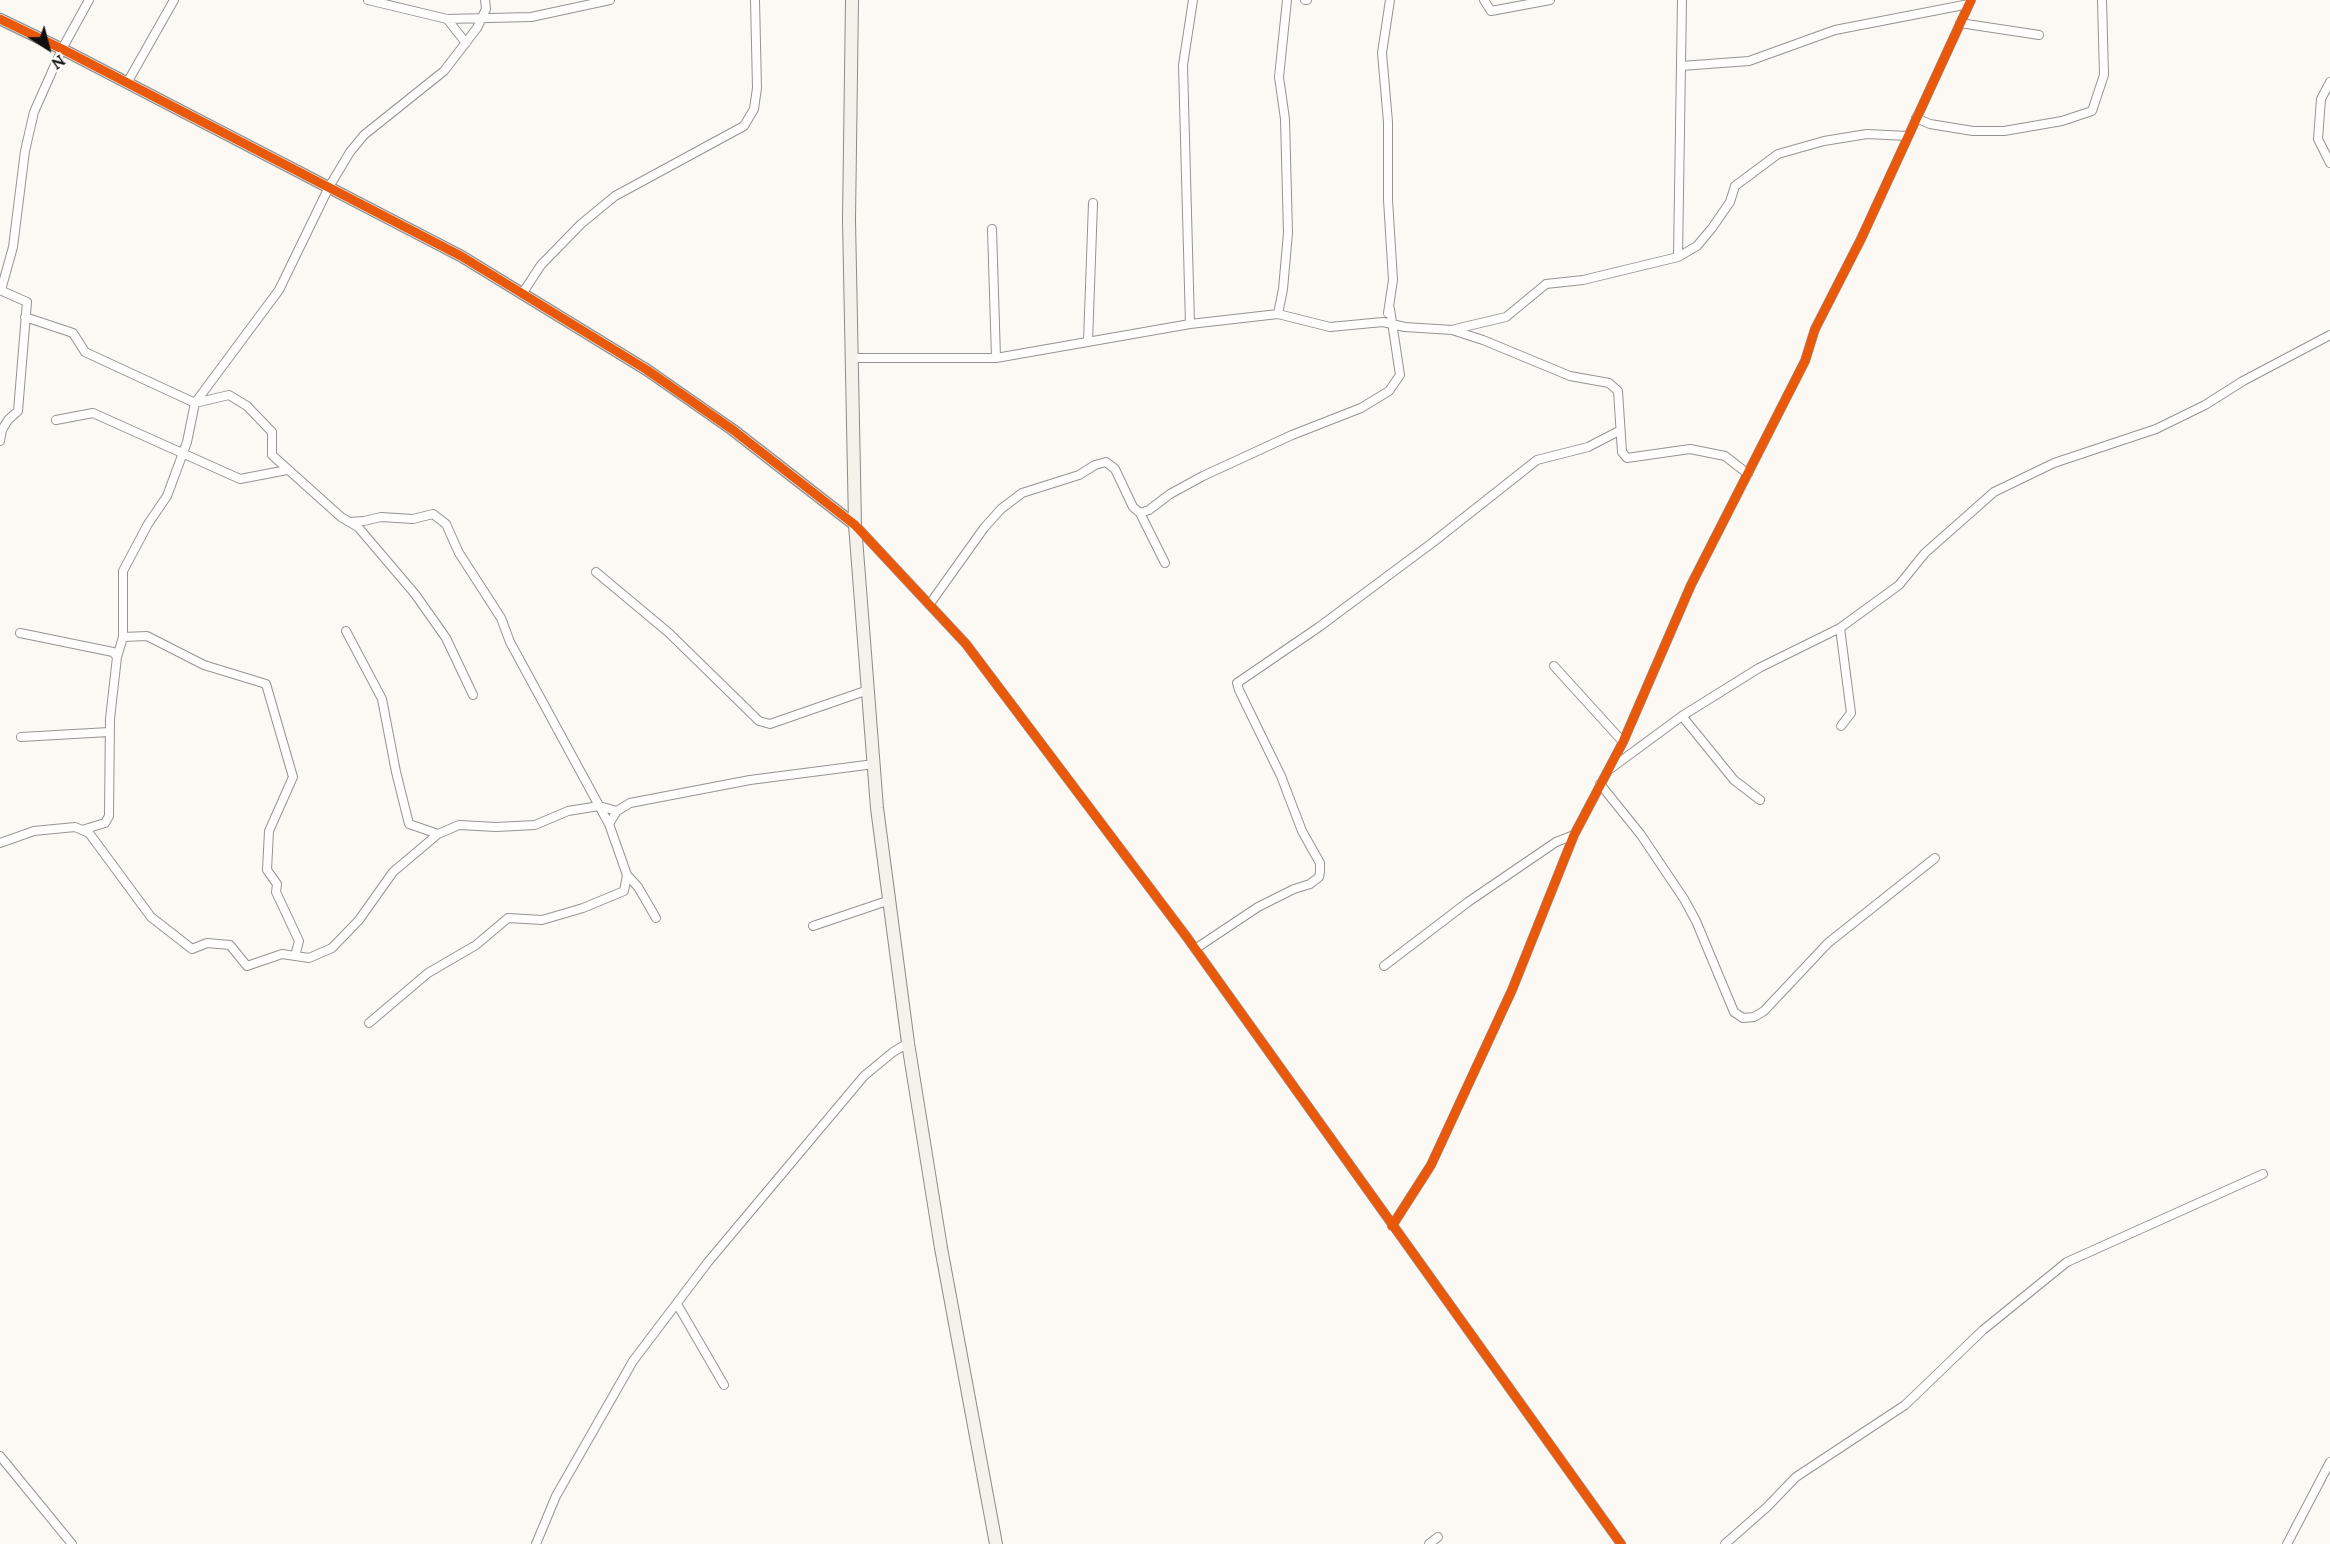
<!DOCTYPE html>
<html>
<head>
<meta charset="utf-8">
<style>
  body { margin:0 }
  #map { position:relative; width:2330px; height:1544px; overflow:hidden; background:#fcf9f4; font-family:Lora,serif }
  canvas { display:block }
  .north { position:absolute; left:18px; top:18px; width:60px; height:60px; -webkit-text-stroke:4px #fff; paint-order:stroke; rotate:144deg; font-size:16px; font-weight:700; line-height:24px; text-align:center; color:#0f0f0f }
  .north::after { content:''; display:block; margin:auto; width:21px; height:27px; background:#0f0f0f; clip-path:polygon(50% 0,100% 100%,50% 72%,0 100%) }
</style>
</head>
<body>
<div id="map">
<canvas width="2330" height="1544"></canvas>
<div class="north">N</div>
</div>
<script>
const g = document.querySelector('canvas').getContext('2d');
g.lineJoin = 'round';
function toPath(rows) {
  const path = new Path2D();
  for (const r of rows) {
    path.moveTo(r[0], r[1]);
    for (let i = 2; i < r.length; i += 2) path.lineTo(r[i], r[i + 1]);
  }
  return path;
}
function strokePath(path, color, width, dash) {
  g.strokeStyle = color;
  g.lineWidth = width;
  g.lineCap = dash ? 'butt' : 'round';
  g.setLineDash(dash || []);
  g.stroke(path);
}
const minor = toPath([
  [368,0,447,19,531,17,610,0],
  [1305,0,1307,0],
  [1484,0,1491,11,1550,0],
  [447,19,466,43],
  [1960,23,2039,35],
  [1681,66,1749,61,1835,30,1969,4],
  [2330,82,2321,99,2318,139,2330,163],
  [127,83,174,0],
  [1916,118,1930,124,1973,131,2004,131,2062,121,2092,111,2104,75,2102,0],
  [992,229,996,358],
  [1678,257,1682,0],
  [0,290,27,302,18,411,8,420,2,430,0,441],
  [1,290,13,247,25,151,34,112,62,49,89,0],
  [522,294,541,265,581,224,615,196,744,126,754,109,757,88,755,0],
  [1388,313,1393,280,1388,200,1388,122,1382,53,1390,0],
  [1278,314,1283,289,1288,233,1285,119,1279,77,1287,0],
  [25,317,73,333,85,352,195,403,229,395,247,406,272,432,272,455,341,517,358,527,415,594,446,638,473,695],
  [1190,324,1183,65,1193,0],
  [1455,329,1506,317,1546,284,1583,280,1678,257,1697,246,1712,228,1730,202,1735,186,1778,154,1824,141,1867,134,1908,136],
  [1088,342,1093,203],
  [852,358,996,358,1190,324,1278,314,1330,327,1383,322,1405,327,1452,330,1483,340,1570,376,1609,383,1618,391,1622,452,1627,458,1690,449,1725,456,1748,474],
  [56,420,93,413,240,479,287,470],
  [1140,513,1165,563],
  [349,522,364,521,381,517,413,519,433,514,446,524,459,553,501,618,510,642,609,824],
  [856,526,966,644,1186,936,1621,1544],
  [596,572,669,633,759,721,770,724,868,690],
  [929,605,984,528,1001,509,1022,493,1079,475,1095,465,1106,462,1115,469,1133,507,1140,513,1149,510,1170,494,1203,476,1292,435,1361,408,1389,391,1400,375,1390,309],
  [1840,628,1851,713,1841,726],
  [346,631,382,699,396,772,409,824,438,834],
  [20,633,113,652,117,657,110,719,109,816,105,823,82,830],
  [123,637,147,636,204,665,266,684,293,777,269,831,267,870,277,884,276,892,299,941,295,956],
  [117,657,123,637,123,571,148,524,167,496,187,442,195,403,279,290,329,187,350,152,364,135,444,71,477,28,486,9,485,0],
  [1554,666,1623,742],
  [1682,716,1734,780,1760,800],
  [21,737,109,732],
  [1610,769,1682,716,1759,668,1840,628,1899,585,1925,553,1994,492,2054,463,2156,429,2205,405,2243,381,2330,335],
  [1600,784,1641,835,1684,899,1696,921,1734,1012,1743,1018,1754,1017,1764,1011,1828,943,1935,858],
  [0,843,34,831,75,827,89,833,151,917,192,949,207,943,230,945,247,966,282,954,309,958,332,948,359,920,393,872,438,834,459,825,496,827,535,825,568,811,599,806,617,811],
  [627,875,638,887,656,918],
  [813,926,890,900],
  [1195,949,1258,907,1294,889,1310,884,1319,877,1320,872,1320,863,1302,831,1281,776,1239,690,1237,683,1319,627,1432,543,1537,460,1588,447,1619,431],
  [1384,966,1468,902,1556,842,1574,835],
  [369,1023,428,973,476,945,508,918,542,920,583,908,624,891,627,875,609,824,617,811,630,803,750,780,874,764],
  [1392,1226,1431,1165,1512,990,1574,835,1623,742,1691,585,1805,361,1815,329,1861,239,1971,0],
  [677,1304,724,1385],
  [0,1456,72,1544],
  [536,1544,556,1496,633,1361,708,1262,864,1076,893,1052,908,1043],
  [1429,1544,1438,1537],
  [1725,1544,1767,1507,1796,1477,1905,1405,1983,1330,2067,1262,2263,1174],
  [2287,1544,2330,1462]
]);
const tertiary = toPath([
  [0,19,62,49,461,256,647,370,733,430,855,525]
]);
const secondary = toPath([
  [852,0,849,220,855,525,877,808,908,1043,941,1248,996,1544]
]);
strokePath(minor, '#969492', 10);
strokePath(tertiary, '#969492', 13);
strokePath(secondary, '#8c8b89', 14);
strokePath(minor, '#fffefd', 8);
strokePath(tertiary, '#fffefd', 10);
strokePath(secondary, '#f5f2eb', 12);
strokePath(toPath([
  [0,19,62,49,461,256,647,370,733,430,855,525,966,644,1186,936,1621,1544],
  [1392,1226,1431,1165,1512,990,1574,835,1623,742,1691,585,1805,361,1815,329,1861,239,1971,0]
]), '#e8590c', 9);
</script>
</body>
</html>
